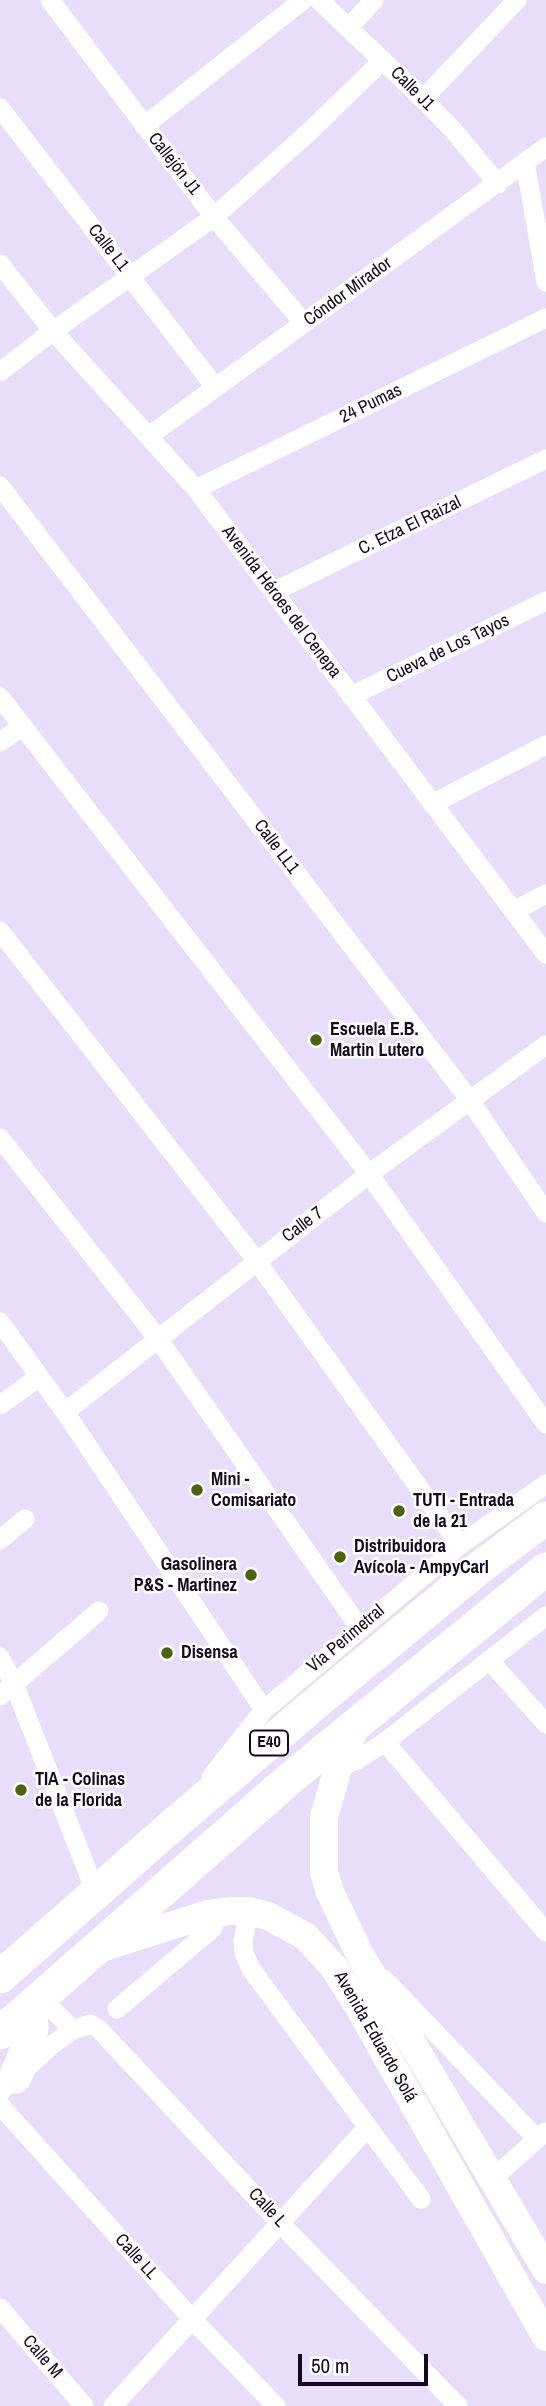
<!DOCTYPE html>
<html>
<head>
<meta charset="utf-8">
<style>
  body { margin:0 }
  #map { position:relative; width:546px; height:2406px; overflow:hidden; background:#e9defa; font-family:"Archivo Narrow",sans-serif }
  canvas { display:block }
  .scale { position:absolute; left:298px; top:2354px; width:130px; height:32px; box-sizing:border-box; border:4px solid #140920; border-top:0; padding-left:9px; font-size:21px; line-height:24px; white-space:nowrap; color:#140920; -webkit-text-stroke:5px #fff; paint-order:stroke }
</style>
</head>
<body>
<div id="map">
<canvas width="546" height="2406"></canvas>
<div class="scale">50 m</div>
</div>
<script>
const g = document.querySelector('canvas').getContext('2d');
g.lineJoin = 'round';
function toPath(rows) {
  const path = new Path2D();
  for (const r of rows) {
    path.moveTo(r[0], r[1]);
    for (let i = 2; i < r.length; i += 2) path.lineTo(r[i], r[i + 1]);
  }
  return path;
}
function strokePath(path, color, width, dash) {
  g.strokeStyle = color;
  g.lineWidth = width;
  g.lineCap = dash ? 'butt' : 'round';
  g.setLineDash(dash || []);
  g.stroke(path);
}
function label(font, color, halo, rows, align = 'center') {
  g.font = font + ' "Archivo Narrow",sans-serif';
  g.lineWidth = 5;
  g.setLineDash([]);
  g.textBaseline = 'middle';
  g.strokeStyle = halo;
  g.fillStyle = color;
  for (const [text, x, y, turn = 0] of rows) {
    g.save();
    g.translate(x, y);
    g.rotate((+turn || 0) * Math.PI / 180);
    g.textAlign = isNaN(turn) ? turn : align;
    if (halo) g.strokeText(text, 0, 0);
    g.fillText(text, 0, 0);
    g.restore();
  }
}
strokePath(toPath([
  [50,0,214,217,304,323],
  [319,0,423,99,453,130,498,184],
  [349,27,374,0],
  [423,99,517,0],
  [0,108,215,387],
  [144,126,303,0],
  [525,162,546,282],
  [0,264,53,331,196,489,546,954],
  [0,372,53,331,214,217,308,133,383,60],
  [149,436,546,147],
  [0,486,469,1099,546,1213],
  [196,489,546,318],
  [273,592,546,459],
  [351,696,546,601],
  [0,697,369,1174,546,1424],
  [0,742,23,726],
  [432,804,546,745],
  [514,911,546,894],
  [0,931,256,1260,460,1545],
  [0,1138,159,1340,359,1627],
  [0,1322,65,1412,264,1710],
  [0,1405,39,1377],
  [65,1412,369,1174,546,1045],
  [0,1540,25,1519],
  [0,1657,14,1684,96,1893],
  [489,1660,546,1724],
  [0,1696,99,1611],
  [385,1742,546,1932],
  [332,1770,357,1760,385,1742,546,1616],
  [211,1777,264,1710,460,1545,546,1484],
  [249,1911,243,1941,244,1953,251,1969,421,2199],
  [384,1979,537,2139],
  [41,1998,73,2030],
  [117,2009,213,1928,218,1913],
  [0,2092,53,2044,73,2030,90,2024,99,2029,280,2223,458,2406],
  [0,2105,192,2319,276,2406],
  [492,2179,545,2132],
  [0,2308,84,2406],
  [113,2406,367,2128]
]), '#fff', 19);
strokePath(toPath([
  [357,1723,338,1768,324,1817,324,1872,330,1892,359,1953,546,2270],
  [98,1949,208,1914,230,1911,249,1911,268,1916,305,1936,333,1966,357,2004,546,2337]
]), '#fff', 28);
strokePath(toPath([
  [0,1977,174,1824,322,1698,478,1569,546,1518],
  [0,2033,293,1776,546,1569],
  [15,2077,24,2057,32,2029,31,2006]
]), '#fff', 33);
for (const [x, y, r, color] of [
  [316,1040,7,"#4e620c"],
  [197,1490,7,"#4e620c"],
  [399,1511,7,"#4e620c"],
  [340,1557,7,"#4e620c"],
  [251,1575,7,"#4e620c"],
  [167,1653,7,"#4e620c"],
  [21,1790,7,"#4e620c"]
]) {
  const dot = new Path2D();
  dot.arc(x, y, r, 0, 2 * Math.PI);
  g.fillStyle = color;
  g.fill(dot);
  strokePath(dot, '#fff', 2.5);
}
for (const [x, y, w] of [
  [269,1743,38]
]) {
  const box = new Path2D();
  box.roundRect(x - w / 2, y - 12.5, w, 25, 5);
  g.fillStyle = '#fff';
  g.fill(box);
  strokePath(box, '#140920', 2);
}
label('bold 16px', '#140920', null, [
  ["E40",269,1743]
]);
label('18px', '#140920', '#fff', [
  ["Calle J1",412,89,45],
  ["Callejón J1",174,164,52],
  ["Calle L1",108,248,52],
  ["Cóndor Mirador",348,292,-36],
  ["24 Pumas",371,404,-26],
  ["C. Etza El Raizal",410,526,-26],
  ["Avenida Héroes del Cenepa",281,602,53],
  ["Cueva de Los Tayos",448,649,-26],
  ["Calle LL1",276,847,53],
  ["Calle 7",303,1225,-37],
  ["Vía Perimetral",346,1639,-40],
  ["Avenida Eduardo Solá",375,2037,60],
  ["Calle L",267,2208,47],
  ["Calle LL",136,2257,48],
  ["Calle M",42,2357,49]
]);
label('bold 18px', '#140920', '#fff', [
  ["Escuela E.B.",330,1030],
  ["Martin Lutero",330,1051],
  ["Mini -",211,1480],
  ["Comisariato",211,1501],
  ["TUTI - Entrada",413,1501],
  ["de la 21",413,1522],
  ["Distribuidora",354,1547],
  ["Avícola - AmpyCarl",354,1568],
  ["Gasolinera",237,1565,"right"],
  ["P&S - Martinez",237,1586,"right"],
  ["Disensa",181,1653],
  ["TIA - Colinas",35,1780],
  ["de la Florida",35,1801]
], 'left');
</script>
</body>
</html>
